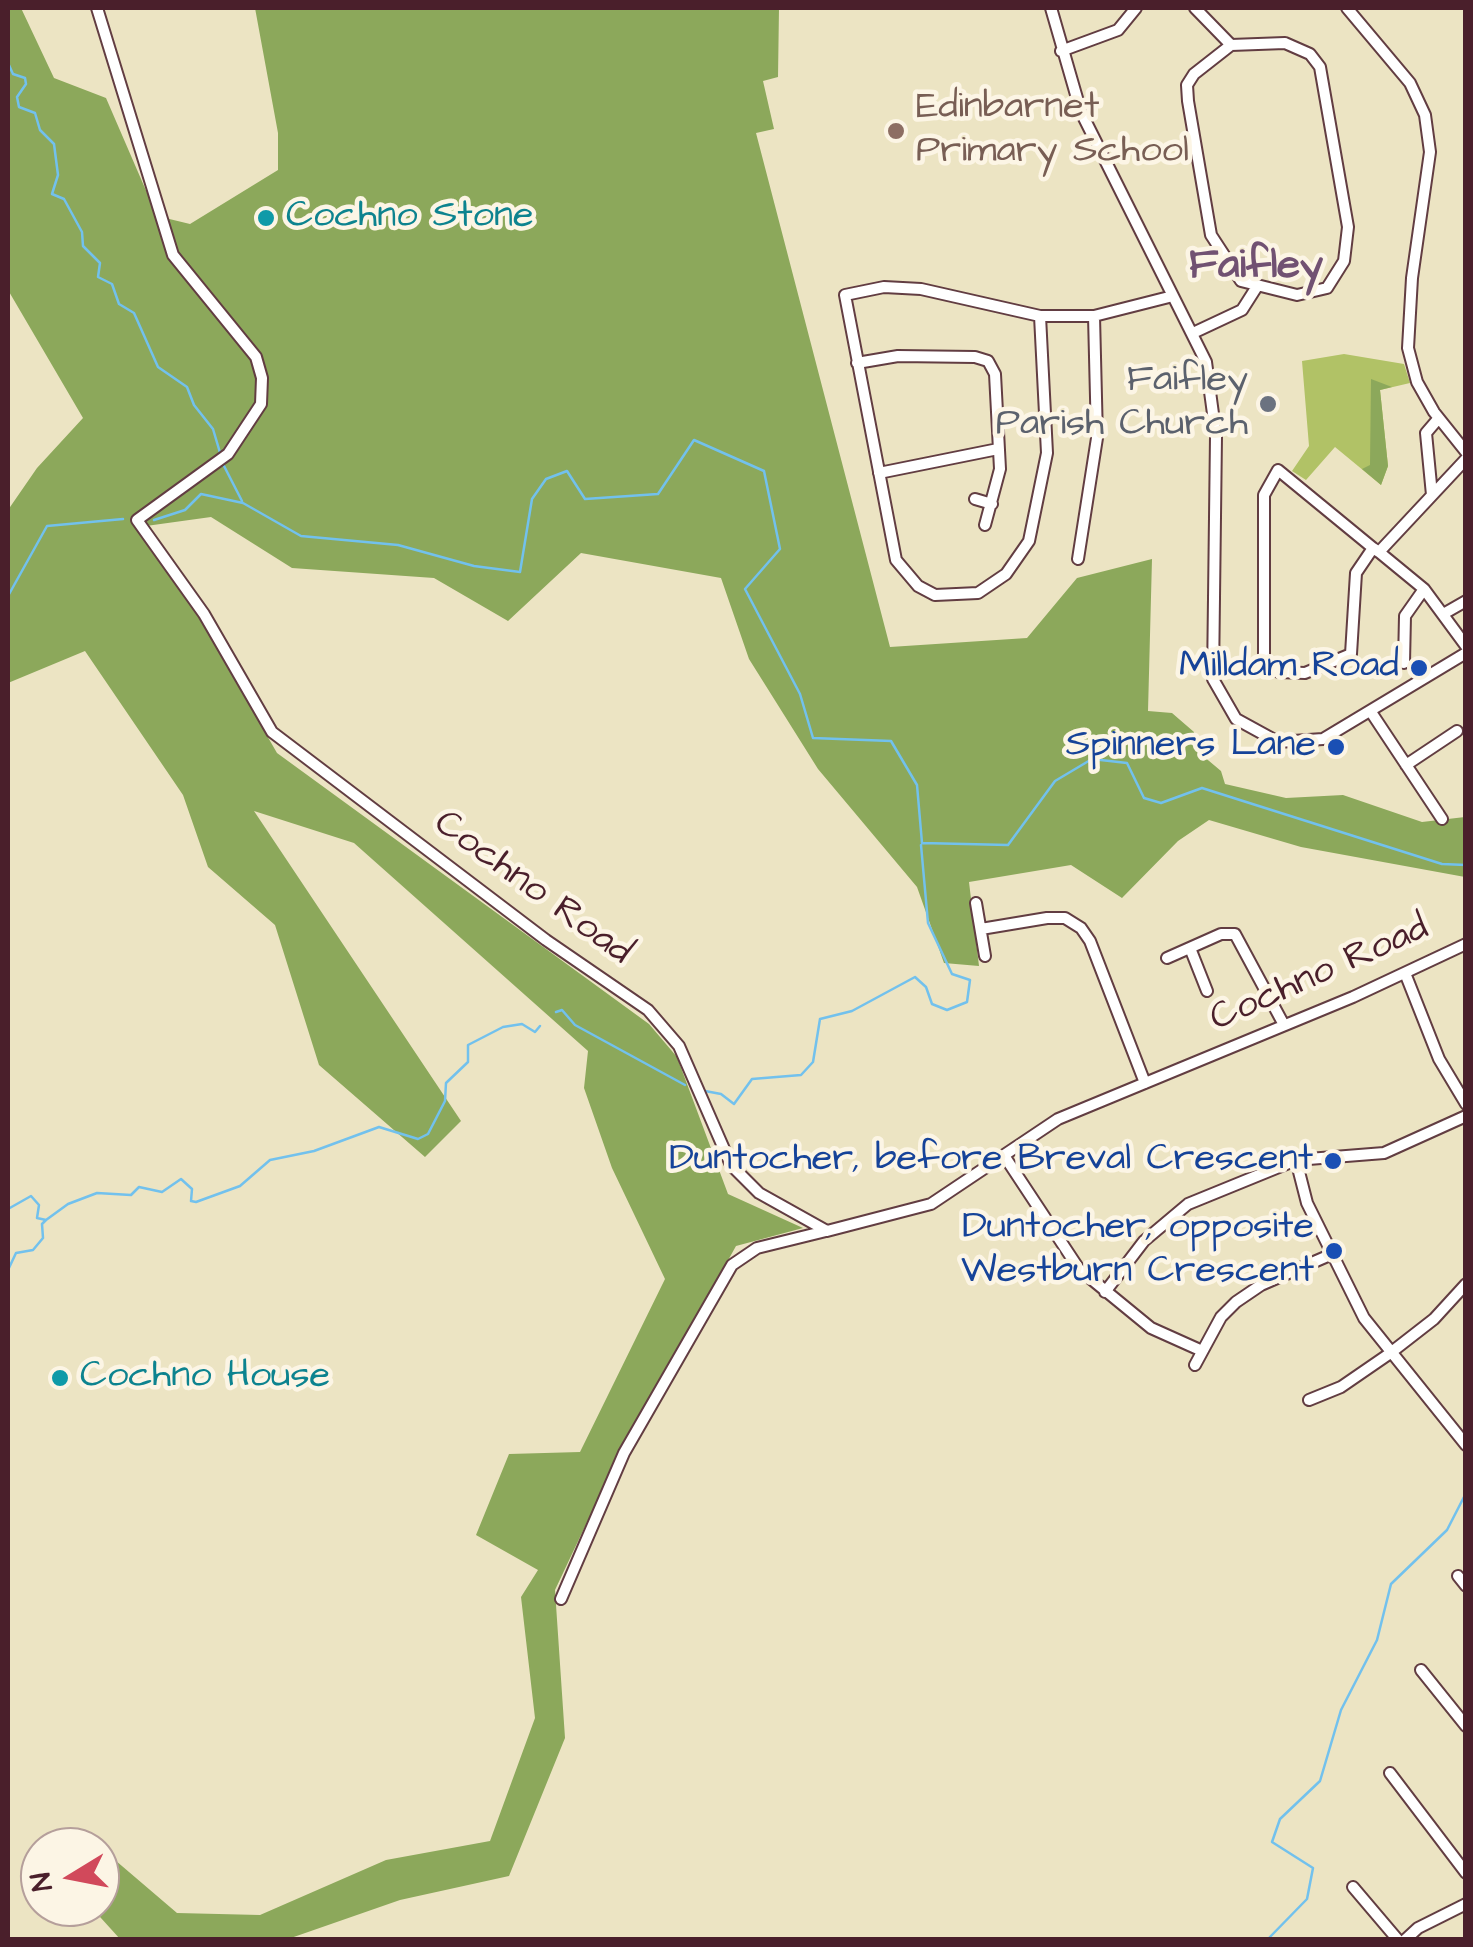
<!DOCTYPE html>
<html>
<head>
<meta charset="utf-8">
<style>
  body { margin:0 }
  #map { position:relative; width:1473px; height:1947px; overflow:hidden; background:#ece4c3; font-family:"Architects Daughter",sans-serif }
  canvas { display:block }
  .frame { position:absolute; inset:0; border:10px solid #4a1f2b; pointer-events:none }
  .north { position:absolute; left:20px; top:1827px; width:100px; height:100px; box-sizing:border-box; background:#fcf5e5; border:2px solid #b59f9b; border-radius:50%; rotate:260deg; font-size:28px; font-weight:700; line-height:40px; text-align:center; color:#4a1f2b }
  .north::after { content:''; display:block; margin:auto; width:35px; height:45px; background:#d1495b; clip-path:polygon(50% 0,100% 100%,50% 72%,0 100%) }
</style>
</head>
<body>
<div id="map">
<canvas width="1473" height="1947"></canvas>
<div class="frame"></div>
<div class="north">N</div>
</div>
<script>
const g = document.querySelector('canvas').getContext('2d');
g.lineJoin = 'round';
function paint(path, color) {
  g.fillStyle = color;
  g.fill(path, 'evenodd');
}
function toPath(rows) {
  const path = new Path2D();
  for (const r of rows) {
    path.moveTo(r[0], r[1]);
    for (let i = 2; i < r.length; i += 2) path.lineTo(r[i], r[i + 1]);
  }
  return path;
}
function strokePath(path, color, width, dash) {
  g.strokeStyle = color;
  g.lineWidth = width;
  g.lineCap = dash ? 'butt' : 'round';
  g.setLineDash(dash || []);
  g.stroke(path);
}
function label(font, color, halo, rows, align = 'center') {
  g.font = font + ' "Architects Daughter",sans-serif';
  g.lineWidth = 9;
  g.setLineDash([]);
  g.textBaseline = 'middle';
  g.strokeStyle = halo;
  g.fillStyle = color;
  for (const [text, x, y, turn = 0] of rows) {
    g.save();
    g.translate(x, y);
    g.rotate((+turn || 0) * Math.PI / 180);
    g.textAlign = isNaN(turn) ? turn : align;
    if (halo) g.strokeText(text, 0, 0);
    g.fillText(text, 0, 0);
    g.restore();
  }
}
paint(toPath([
  [1344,354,1404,364,1410,383,1380,390,1388,466,1381,485,1335,447,1306,480,1292,471,1309,446,1302,361]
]), '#b1c266');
paint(toPath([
  [8,8,21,8,54,78,106,98,157,216,190,224,278,170,278,133,255,8,779,8,778,77,763,81,774,129,756,133,890,647,1027,638,1077,578,1152,559,1148,711,1172,713,1194,732,1196,750,1221,771,1225,784,1286,798,1343,795,1422,822,1465,817,1465,877,1301,847,1209,820,1178,841,1122,898,1071,865,969,882,979,966,944,963,917,887,818,769,749,659,721,578,581,553,508,621,434,578,292,568,211,517,146,526,277,753,649,1024,677,1057,728,1194,803,1228,736,1246,613,1467,555,1590,565,1738,509,1876,400,1900,288,1939,120,1939,91,1907,100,1907,100,1847,37,1847,81,1831,177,1913,260,1915,386,1860,490,1841,535,1718,521,1597,538,1570,476,1535,509,1454,580,1452,665,1279,612,1168,584,1088,588,1051,354,843,254,811,461,1121,425,1157,319,1065,275,925,208,867,183,795,85,651,8,683,8,510,37,468,83,418,8,290],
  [1371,379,1392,387,1380,390,1388,466,1381,485,1362,469,1370,465]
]), '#8ca85b');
strokePath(toPath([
  [8,63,13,74,25,78,26,84,17,97,19,107,35,113,40,130,54,144,58,175,52,194,64,199,82,232,83,246,100,263,98,277,112,284,119,304,134,313,158,367,187,387,194,405,213,429,221,456],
  [223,464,242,501],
  [154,520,185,510,201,494,243,503,301,536,398,545,474,566,520,572,532,499,546,479,567,471,585,499,658,494,694,440,764,471,780,549,745,589,800,694,813,738,891,741,917,785,922,843,1008,845,1055,781,1092,759,1127,763,1144,798,1161,803,1202,788,1442,864,1466,865],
  [8,596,47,526,123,519],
  [556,1012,562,1010,575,1025,685,1085],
  [705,1091,721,1094,734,1104,752,1079,801,1075,813,1062,820,1019,852,1011,915,977,926,987,932,1004,947,1010,967,1002,970,980,952,974,928,923,921,845],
  [8,1209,31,1196,39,1205,37,1218,46,1220],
  [8,1270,16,1253,33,1250,43,1238,42,1224,46,1220,68,1204,97,1193,131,1195,139,1187,162,1192,181,1179,192,1189,191,1201,196,1202,240,1186,270,1160,314,1151,379,1127,418,1139,428,1134,445,1101,446,1083,468,1062,468,1045,503,1027,522,1024,535,1032,540,1026],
  [1267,1940,1307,1899,1313,1868,1272,1842,1280,1819,1320,1781,1341,1710,1377,1640,1391,1584,1447,1530,1466,1493]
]), '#72c1ed', 2.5);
const minor = toPath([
  [97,8,173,255,256,357,262,378,261,404,228,454,137,520,204,614,272,732,546,940,648,1010,679,1046,731,1165,759,1193,827,1231,931,1204,1058,1119,1353,997,1466,944],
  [1051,8,1081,112,1206,362,1216,436,1213,679,1236,719,1278,742,1323,739,1466,653],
  [1195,8,1231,45],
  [1347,8,1410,83,1425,115,1430,152,1412,278,1408,348,1417,382,1434,412,1466,452],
  [1285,43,1310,54,1320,67,1348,227,1344,261,1327,288,1297,295,1241,281,1211,235,1188,101,1187,85,1194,74,1231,45,1285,43],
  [1061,51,1118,30,1136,8],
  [1040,316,1047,453,1029,541,1006,574,978,593,935,595,918,586,896,560,845,295,884,287,921,289,1040,316,1094,316,1173,296],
  [1193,333,1242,310,1256,288],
  [857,363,898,356,975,357,988,361,995,374,1000,469,985,525],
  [879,473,998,449],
  [1432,495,1426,433,1438,419],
  [975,499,992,504],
  [1373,548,1356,573,1351,654,1305,673,1279,672,1264,664,1264,495,1278,470,1373,548,1379,552,1424,589,1466,646],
  [1379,552,1466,459],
  [1078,559,1097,438,1094,316],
  [1445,613,1466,601],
  [1404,663,1405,616,1424,589],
  [1371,712,1442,819],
  [1406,765,1457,731],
  [976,903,985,956],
  [981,929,1047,918,1065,918,1081,928,1090,941,1145,1083],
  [1190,948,1207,991],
  [1167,958,1221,934,1235,934,1284,1025],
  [1405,973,1439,1059,1466,1104],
  [1005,1157,1079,1269,1151,1328,1200,1350],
  [1296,1160,1307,1203,1364,1318,1466,1445],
  [1105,1292,1144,1241,1188,1204,1296,1160,1384,1153,1466,1116],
  [1195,1365,1221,1317,1236,1302,1261,1285,1330,1255],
  [1309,1400,1341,1387,1389,1354,1434,1319,1466,1284],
  [1458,1576,1466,1586],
  [561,1599,624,1453,732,1265,757,1248,826,1231],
  [1421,1670,1466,1726],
  [1390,1773,1466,1873],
  [1353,1887,1398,1940],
  [1405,1940,1418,1928,1466,1904]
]);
strokePath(minor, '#623d42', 14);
strokePath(minor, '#fff', 10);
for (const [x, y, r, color] of [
  [896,131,10,"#8d6e63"],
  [266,218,10,"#0f9aa8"],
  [1268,404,10,"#6b7280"],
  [1419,668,10,"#1a4fb4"],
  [1336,747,10,"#1a4fb4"],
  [1333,1161,10,"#1a4fb4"],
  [1334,1251,10,"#1a4fb4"],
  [60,1378,10,"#0f9aa8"]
]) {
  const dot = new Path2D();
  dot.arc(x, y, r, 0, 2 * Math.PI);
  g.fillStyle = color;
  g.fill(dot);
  strokePath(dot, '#fcf5e5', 4);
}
label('38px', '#785e54', '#fcf5e5', [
  ["Edinbarnet",916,109],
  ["Primary School",916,153]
], 'left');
label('38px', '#0d838f', '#fcf5e5', [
  ["Cochno Stone",286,218],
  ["Cochno House",80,1378]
], 'left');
label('38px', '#5b616d', '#fcf5e5', [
  ["Faifley",1248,382],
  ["Parish Church",1248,426]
], 'right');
label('38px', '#164399', '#fcf5e5', [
  ["Milldam Road",1399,668],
  ["Spinners Lane",1316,747],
  ["Duntocher, before Breval Crescent",1313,1161],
  ["Duntocher, opposite",1314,1229],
  ["Westburn Crescent",1314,1273]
], 'right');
label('38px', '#4a1f2b', '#fcf5e5', [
  ["Cochno Road",532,889,36],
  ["Cochno Road",1320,975,-24]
]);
label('bold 42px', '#715172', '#fcf5e5', [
  ["Faifley",1256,268]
]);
</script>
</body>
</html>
